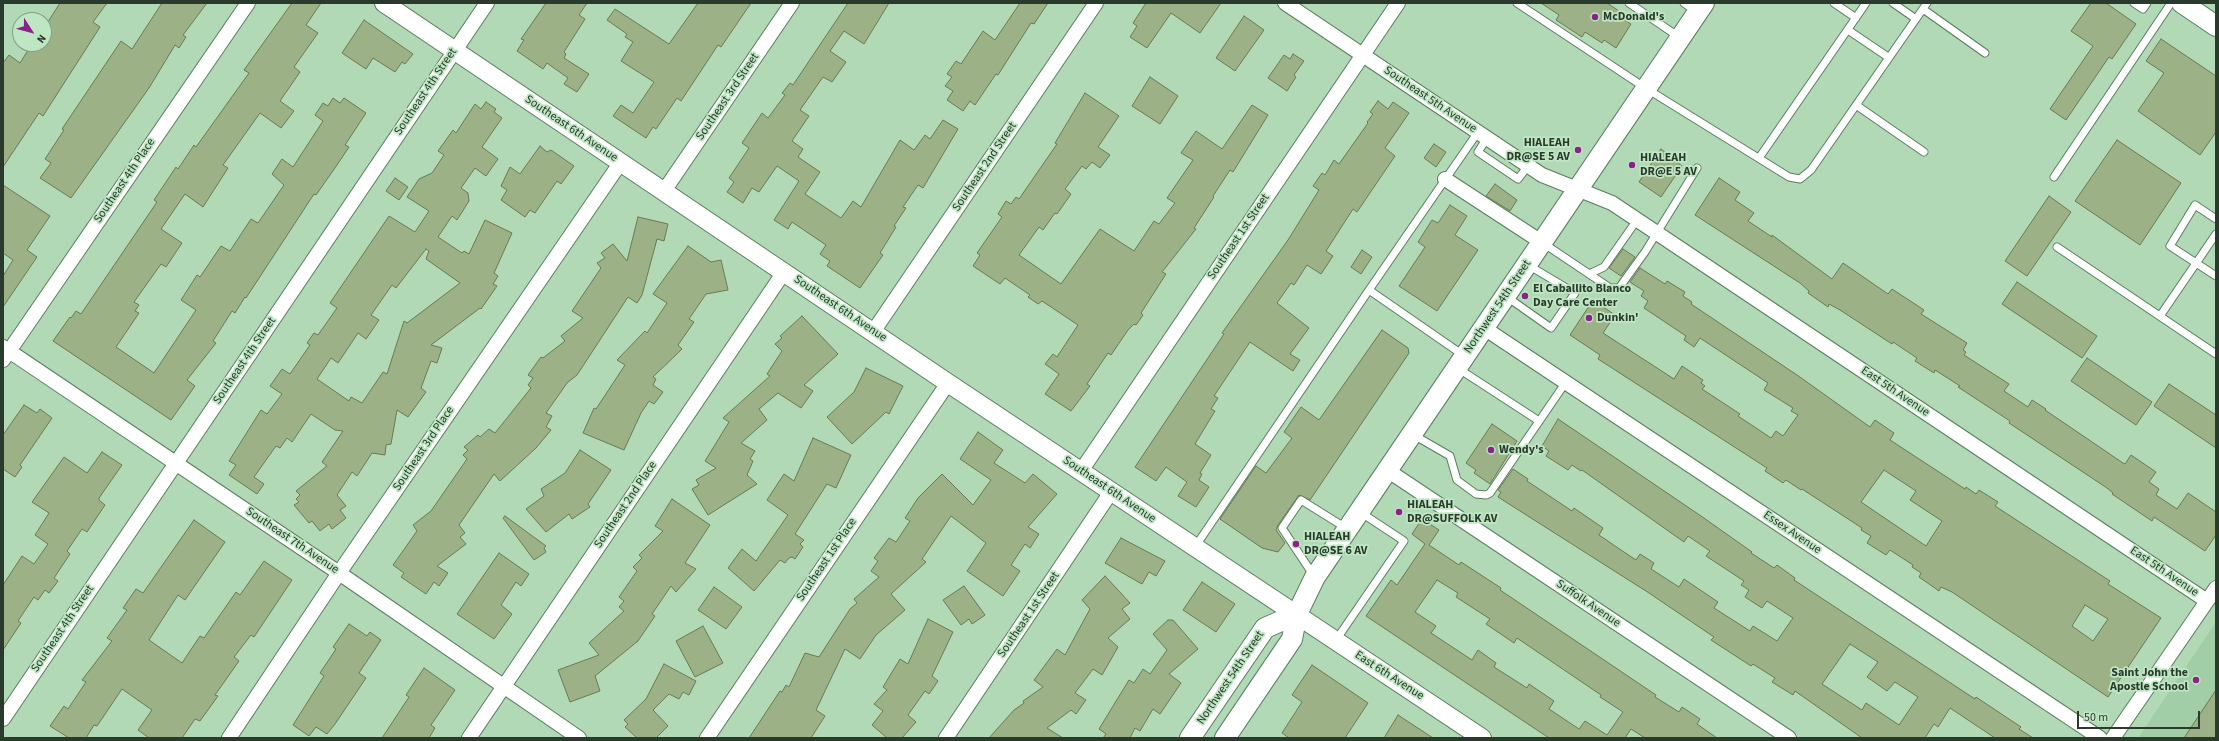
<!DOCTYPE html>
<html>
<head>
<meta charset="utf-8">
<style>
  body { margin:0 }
  #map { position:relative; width:2219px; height:741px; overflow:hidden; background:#b1d9b5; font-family:"Source Sans 3",sans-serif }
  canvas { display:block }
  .frame { position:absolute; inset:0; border:4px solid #2a3a2c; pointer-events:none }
  .north { position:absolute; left:12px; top:12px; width:40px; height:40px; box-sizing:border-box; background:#bee6c2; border:1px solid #83a186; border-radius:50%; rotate:126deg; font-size:11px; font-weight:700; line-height:16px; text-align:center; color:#2a3a2c }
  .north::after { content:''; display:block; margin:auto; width:14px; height:18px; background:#892289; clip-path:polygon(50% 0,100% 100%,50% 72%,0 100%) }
  .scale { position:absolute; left:2077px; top:711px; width:123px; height:18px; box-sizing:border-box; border:2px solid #2a3a2c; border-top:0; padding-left:5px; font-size:12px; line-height:14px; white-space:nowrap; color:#2a3a2c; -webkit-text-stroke:3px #bee6c2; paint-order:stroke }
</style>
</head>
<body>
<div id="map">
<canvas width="2219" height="741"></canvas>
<div class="frame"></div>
<div class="north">N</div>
<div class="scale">50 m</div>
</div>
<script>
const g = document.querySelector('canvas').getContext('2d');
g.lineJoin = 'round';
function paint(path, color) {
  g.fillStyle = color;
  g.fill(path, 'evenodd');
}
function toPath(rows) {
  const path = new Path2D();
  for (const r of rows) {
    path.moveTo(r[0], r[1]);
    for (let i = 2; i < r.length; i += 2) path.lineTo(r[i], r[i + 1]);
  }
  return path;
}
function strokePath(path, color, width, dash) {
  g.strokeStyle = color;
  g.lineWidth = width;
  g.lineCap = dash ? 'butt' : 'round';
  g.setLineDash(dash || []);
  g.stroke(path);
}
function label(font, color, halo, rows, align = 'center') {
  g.font = font + ' "Source Sans 3",sans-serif';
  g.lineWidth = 3.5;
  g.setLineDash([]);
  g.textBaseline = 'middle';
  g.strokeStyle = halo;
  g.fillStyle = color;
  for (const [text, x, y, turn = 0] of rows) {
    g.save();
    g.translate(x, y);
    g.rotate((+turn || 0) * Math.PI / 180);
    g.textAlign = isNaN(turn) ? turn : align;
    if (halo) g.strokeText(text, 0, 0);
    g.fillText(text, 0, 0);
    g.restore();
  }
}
paint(toPath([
  [2216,622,2216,738,2138,738]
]), '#a1cea6');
const building = toPath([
  [60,3,107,3,93,22,100,27,43,116,39,113,3,167,3,63,9,55,20,63,32,44,44,44,44,28,60,3],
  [162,3,207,3,183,35,186,37,179,48,175,45,149,88,71,198,40,178,51,163,45,159,64,130,62,129,121,41,132,49,162,3],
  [292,3,321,3,306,25,318,33,294,67,300,72,280,101,294,111,281,128,260,113,223,165,228,168,203,207,185,194,161,229,182,243,166,267,161,264,134,302,139,305,135,311,139,313,116,347,154,373,196,310,181,300,197,275,200,277,221,246,230,251,251,219,258,223,284,185,272,174,282,159,293,167,323,121,315,115,323,103,328,106,333,98,340,103,344,98,366,113,345,145,349,147,337,165,316,195,314,194,246,298,245,297,235,313,232,311,213,341,216,343,187,380,195,386,171,420,53,341,70,317,71,318,76,311,81,314,157,202,154,200,176,167,178,169,194,145,196,147,249,73,244,70,292,3],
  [546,3,587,3,579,15,585,19,564,52,566,54,564,58,589,74,577,92,564,84,568,78,547,63,543,69,517,51,524,40,521,39,546,3],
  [698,3,751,3,721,47,718,45,681,101,677,98,656,129,653,127,646,138,613,116,621,105,633,113,654,82,621,61,633,42,625,37,627,34,607,20,615,9,669,44,698,3],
  [848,3,889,3,864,44,844,31,830,51,846,62,832,82,823,77,800,110,809,116,792,141,803,149,798,157,820,172,805,194,841,218,853,201,861,207,900,140,914,150,925,135,930,139,943,120,958,129,923,188,918,185,903,207,906,208,894,226,896,227,880,253,883,255,860,288,827,266,830,261,820,254,826,245,792,222,788,229,774,220,799,181,777,166,759,192,752,188,743,203,727,192,734,182,729,178,749,148,742,143,762,113,768,118,785,95,782,93,790,83,793,85,848,3],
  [1020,3,1048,3,1034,24,1031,23,998,75,996,74,975,105,970,101,963,111,947,100,953,91,945,86,952,77,947,74,956,61,961,64,983,31,995,40,1020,3],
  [1146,3,1221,3,1200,33,1171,13,1147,48,1130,37,1137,26,1133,23,1146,3],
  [1541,3,1607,3,1622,13,1620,17,1631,24,1616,48,1604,40,1602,43,1585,32,1582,37,1556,20,1559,15,1541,3],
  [2091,3,2106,3,2136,24,2112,59,2109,57,2066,120,2050,109,2093,46,2071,31,2091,3],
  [1244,16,1264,30,1235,71,1216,58,1244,16],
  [364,20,413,54,405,64,402,62,395,72,373,58,366,69,342,53,364,20],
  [2161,39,2216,76,2216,132,2200,155,2138,111,2164,73,2146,61,2161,39],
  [1293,54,1304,61,1294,75,1296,77,1287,91,1268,78,1284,55,1290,59,1293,54],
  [1150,77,1178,96,1160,124,1132,106,1150,77],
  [1085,93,1119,116,1098,147,1110,155,1100,168,1092,162,1086,169,1082,166,1065,189,1071,194,1057,214,1055,213,1043,230,1039,227,1019,255,1061,284,1100,229,1134,251,1154,221,1159,224,1175,203,1167,198,1193,160,1181,153,1196,131,1222,149,1252,105,1268,115,1233,172,1230,170,1213,196,1214,197,1194,228,1196,229,1162,272,1166,274,1141,313,1143,315,1136,325,1134,324,1128,330,1111,355,1108,353,1087,384,1090,386,1071,411,1045,394,1059,374,1045,364,1053,354,1057,357,1078,325,1042,301,1038,304,1028,297,1030,295,1005,278,1000,284,973,266,980,255,977,253,1002,217,998,214,1006,201,1011,204,1016,197,1019,199,1057,144,1055,143,1085,93],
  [1378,101,1388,109,1393,102,1409,113,1385,148,1395,156,1357,212,1353,209,1326,251,1333,256,1321,274,1307,265,1294,285,1291,283,1277,303,1309,328,1290,354,1300,360,1293,371,1250,342,1214,396,1218,398,1211,409,1215,411,1195,444,1211,455,1200,473,1202,474,1199,480,1209,487,1196,507,1178,496,1187,482,1166,467,1156,481,1135,467,1224,334,1222,333,1288,240,1319,190,1313,186,1322,173,1325,175,1334,160,1339,164,1368,123,1367,122,1373,114,1370,112,1378,101],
  [486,102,496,109,494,112,502,118,482,147,498,159,486,176,475,168,461,188,468,193,469,201,457,220,452,216,438,237,462,253,464,251,469,254,485,220,512,233,494,273,498,276,493,284,497,286,481,309,480,308,431,345,442,348,437,363,431,361,421,388,426,392,408,417,397,410,391,444,386,445,385,455,372,453,357,476,352,472,337,495,346,506,340,510,346,518,332,529,329,524,320,531,312,521,309,523,294,505,299,502,296,499,300,495,296,491,327,466,322,462,343,431,335,430,311,414,292,442,287,438,280,448,276,446,254,477,264,484,257,494,229,475,236,465,229,461,261,410,267,414,282,394,270,386,282,369,290,374,310,345,307,343,314,333,318,335,337,308,330,303,389,216,415,232,429,211,407,197,419,179,432,173,444,155,438,151,453,130,456,133,475,104,481,109,486,102],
  [426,249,429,251,426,259,460,283,407,323,404,321,387,374,383,372,362,403,351,397,349,401,317,379,331,358,338,363,358,333,366,339,379,320,371,315,392,285,396,288,426,249],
  [2117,140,2181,183,2140,245,2075,201,2117,140],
  [1434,144,1446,152,1436,167,1424,158,1434,144],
  [540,146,547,152,551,150,574,166,561,184,557,181,535,213,530,210,525,217,501,200,507,190,501,186,510,167,520,174,540,146],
  [1661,149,1682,166,1661,197,1639,182,1661,149],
  [395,178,408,187,399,200,386,191,395,178],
  [1719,178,1740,192,1735,200,1754,213,1748,221,1772,237,1772,235,1832,279,1843,263,1888,294,1892,289,1924,310,1921,314,1967,343,1963,350,1966,352,1964,355,2009,384,2004,391,2028,407,2032,400,2046,409,2045,410,2123,463,2125,464,2131,455,2156,472,2149,482,2159,489,2156,495,2177,509,2188,493,2216,512,2216,535,2205,551,2154,517,2152,521,2112,494,2113,493,2107,488,2009,423,2010,421,1958,387,1960,386,1935,370,1934,373,1915,361,1917,358,1893,342,1892,344,1840,310,1829,304,1828,307,1808,293,1809,291,1800,283,1695,215,1719,178],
  [1495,184,1517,200,1510,211,1486,196,1495,184],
  [3,185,50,216,27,250,37,257,3,307,3,276,13,260,3,253,3,185],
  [2049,196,2071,212,2027,276,2005,261,2049,196],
  [1450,205,1467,216,1455,235,1478,250,1437,311,1399,286,1425,247,1418,242,1432,220,1438,223,1450,205],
  [638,217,668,224,664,241,657,239,642,295,637,303,628,297,577,375,567,383,546,413,552,416,546,427,551,430,536,448,500,481,494,474,459,525,465,533,460,537,466,544,437,566,448,573,439,586,434,582,426,594,401,577,404,573,393,565,417,531,413,525,431,511,467,459,463,455,468,450,464,447,478,435,480,437,489,429,495,433,531,388,528,385,533,378,528,375,541,357,543,358,565,341,561,336,583,318,572,311,601,268,597,263,605,258,601,253,613,244,627,261,638,217],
  [688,246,711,262,721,260,728,290,706,294,689,319,694,322,678,345,682,349,653,377,656,379,653,385,663,392,654,404,649,401,641,413,624,450,583,433,594,408,596,409,625,365,617,360,645,331,647,333,667,303,653,294,688,246],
  [1623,249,1635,257,1621,276,1609,268,1623,249],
  [1362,250,1372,257,1361,274,1351,267,1362,250],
  [1640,268,1665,284,1667,281,1685,292,1683,296,1692,302,1691,304,1797,375,1870,427,1875,420,1894,433,1890,440,1965,489,1966,487,1976,494,1979,490,1998,502,1995,506,2110,581,2108,584,2161,618,2108,697,1952,592,1941,587,1939,591,1919,577,1921,573,1912,567,1913,565,1890,550,1886,555,1867,543,1871,536,1861,530,1862,528,1802,489,1801,490,1786,480,1783,483,1765,471,1767,468,1598,359,1600,355,1570,335,1593,300,1615,315,1603,333,1674,379,1682,366,1703,380,1701,383,1705,386,1702,389,1740,414,1738,416,1771,438,1776,431,1783,436,1798,415,1791,411,1793,408,1764,390,1768,383,1700,338,1694,347,1684,340,1686,336,1644,308,1648,301,1641,296,1644,291,1630,282,1640,268],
  [1884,470,1916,491,1910,500,1942,521,1926,546,1861,502,1884,470],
  [2085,605,2108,619,2093,641,2072,626,2085,605],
  [2017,282,2097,336,2082,358,2002,304,2017,282],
  [802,316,838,354,804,385,813,391,801,408,778,393,759,409,767,420,741,443,755,451,750,459,753,461,747,475,757,484,708,515,692,489,699,485,696,480,716,468,705,461,729,422,723,418,770,376,767,374,782,351,775,344,782,338,780,336,802,316],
  [1382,330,1408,348,1409,353,1310,500,1299,495,1278,525,1276,530,1285,543,1278,552,1262,548,1220,519,1256,466,1266,473,1292,438,1284,432,1301,407,1319,420,1382,330],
  [2087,358,2152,402,2136,425,2071,381,2087,358],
  [866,368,903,386,889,414,886,412,852,444,827,417,854,392,866,368],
  [2169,384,2216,415,2216,448,2154,406,2169,384],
  [24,405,37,413,40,409,52,418,20,465,22,467,15,477,3,469,3,435,24,405],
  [1558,419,1701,516,1752,552,1751,553,1774,568,1777,565,1795,578,1794,580,1870,630,1975,699,1976,697,2021,727,2019,729,2033,738,1995,738,1950,708,1938,727,1934,724,1925,738,1862,738,1795,691,1793,695,1772,682,1775,678,1753,664,1751,666,1711,640,1714,637,1649,593,1498,497,1501,492,1498,490,1513,469,1528,479,1527,481,1572,511,1574,508,1603,528,1599,535,1618,548,1636,560,1640,554,1654,563,1651,569,1679,587,1684,579,1718,602,1714,608,1750,631,1753,626,1777,641,1793,618,1767,601,1762,608,1745,597,1749,590,1741,585,1744,581,1706,556,1710,551,1688,536,1684,542,1582,470,1581,471,1572,465,1568,470,1546,456,1549,451,1542,446,1558,419],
  [1850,644,1878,662,1867,677,1887,691,1895,682,1918,697,1899,725,1866,703,1862,710,1822,684,1850,644],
  [1492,424,1517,441,1490,484,1474,473,1476,470,1466,463,1492,424],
  [978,432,1003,450,994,463,1025,483,1033,474,1057,494,1028,527,1039,534,1030,548,1025,544,1011,565,1020,571,1003,596,967,571,986,543,951,516,922,559,926,562,891,594,905,610,876,635,860,659,845,649,816,710,825,716,811,738,749,738,780,691,782,692,786,685,789,687,805,653,819,657,850,609,857,603,854,599,879,577,871,571,878,561,874,558,889,538,896,542,910,521,905,518,918,498,942,474,973,505,991,480,960,459,978,432],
  [813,438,851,455,836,488,827,484,795,534,804,540,800,544,803,547,795,559,792,557,789,558,785,563,780,560,754,591,728,568,742,549,756,561,788,515,767,500,784,474,794,481,813,438],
  [580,450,611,470,588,504,590,507,572,519,569,514,546,532,526,509,544,496,541,489,565,473,580,450],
  [102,452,122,465,99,498,99,500,105,505,87,532,82,529,67,551,70,554,54,578,58,581,49,593,45,590,38,600,34,597,18,621,21,623,3,650,3,585,22,556,34,564,48,544,35,535,49,513,32,502,64,457,87,473,102,452],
  [672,499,710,525,685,563,696,569,676,592,671,586,652,614,655,616,638,641,595,676,600,691,570,702,558,670,599,655,589,643,624,611,619,607,624,601,619,597,637,571,633,567,642,558,639,555,663,531,655,526,672,499],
  [505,516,546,546,544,548,546,552,534,560,503,518,505,516],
  [1422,519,1439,530,1429,545,1459,565,1461,562,1501,588,1500,590,1656,695,1655,697,1679,712,1682,707,1700,719,1697,724,1717,738,1645,738,1631,729,1625,738,1549,738,1366,616,1391,580,1397,585,1425,544,1412,534,1422,519],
  [1437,580,1458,593,1456,597,1490,619,1486,624,1514,643,1517,638,1601,695,1600,697,1623,712,1607,735,1585,721,1579,729,1549,709,1554,701,1529,684,1527,688,1494,667,1496,663,1478,650,1472,660,1431,633,1436,626,1415,612,1437,580],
  [194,520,225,542,185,600,178,595,149,640,182,663,200,636,204,638,236,592,240,595,264,561,292,580,254,637,251,635,234,657,239,661,215,695,218,696,200,721,195,719,182,738,149,738,138,730,152,710,122,689,97,726,94,725,86,738,69,738,50,726,64,706,68,709,86,682,82,680,112,641,107,638,127,610,123,608,136,589,143,593,194,520],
  [1121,538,1165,561,1156,576,1149,572,1142,584,1105,563,1121,538],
  [499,553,529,574,521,586,516,582,501,605,512,614,494,639,457,614,499,553],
  [1105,576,1130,603,1122,609,1130,619,1108,638,1118,647,1102,675,1093,669,1075,693,1086,700,1076,714,1071,710,1047,728,1063,738,989,738,1014,710,1024,703,1023,701,1043,687,1034,680,1057,649,1065,655,1090,609,1082,600,1105,576],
  [1202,582,1235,604,1216,632,1183,610,1202,582],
  [964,586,985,615,972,624,969,619,961,625,943,600,964,586],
  [714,587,742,607,726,629,698,610,714,587],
  [928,619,953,632,932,676,938,681,929,694,925,691,908,715,916,722,902,738,887,738,872,725,883,711,874,704,887,690,883,687,900,659,908,664,928,619],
  [1168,620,1173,620,1198,649,1169,674,1181,683,1160,714,1153,709,1140,731,1135,728,1130,738,1103,738,1106,734,1099,729,1129,680,1134,683,1143,669,1150,674,1167,650,1153,634,1168,620],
  [349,624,367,636,370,632,381,640,359,673,366,678,335,724,327,734,316,727,309,736,293,725,324,676,320,673,336,649,333,647,349,624],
  [703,626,723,663,695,677,676,641,703,626],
  [664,664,696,681,689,695,683,692,679,699,669,694,653,710,668,726,656,738,637,738,625,727,628,724,624,720,646,699,664,664],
  [1312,665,1368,703,1345,738,1289,738,1282,733,1302,702,1292,695,1312,665],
  [424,668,455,690,431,725,435,728,429,738,382,738,409,697,406,695,424,668],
  [2216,690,2216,738,2184,738,2216,690],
  [1398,715,1433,738,1384,738,1398,715]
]);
paint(building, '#9db186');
strokePath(building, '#687a51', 1);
const service = toPath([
  [1517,3,1647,89,1789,177,1800,179,1811,170,1927,3],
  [1629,3,1679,37],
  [1684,3,1697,12],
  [1834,3,1856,18],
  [1893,3,1916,19],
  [2134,3,2143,9,2147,3],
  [1923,9,1985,53],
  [1848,30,1888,57],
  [1856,105,1924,152],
  [1487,138,1478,152,1518,179,1528,166],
  [1759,158,1866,3],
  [2054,177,2171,3],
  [2216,219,2195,205,2170,246,2216,276],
  [1543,243,1610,288,1619,288,1645,252,1697,168],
  [2057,247,2216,354],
  [1589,274,1604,267,1637,220],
  [1369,290,1478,132],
  [1507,297,1551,328,1575,293,1528,265],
  [2160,316,2216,234],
  [1459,369,1539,421],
  [1412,434,1450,456,1457,480,1476,494,1486,495,1490,493,1566,382],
  [1195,547,1369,290,1463,355],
  [1314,576,1282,528,1301,500,1346,528],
  [1336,640,1404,541,1360,512]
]);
const minor = toPath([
  [1285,3,1542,175,1612,203,2207,601],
  [1445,179,1543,243],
  [664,191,792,3],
  [1484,328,2100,738],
  [873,332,1096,3],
  [3,347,339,573,579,738],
  [3,360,248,3],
  [1387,470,1789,738],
  [1081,471,1398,3],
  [3,719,487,3],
  [229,738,339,573,621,162],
  [469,738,784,272],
  [707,738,948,383],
  [946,738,1111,492],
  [2113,738,2216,588]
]);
const tertiary = toPath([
  [384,3,948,383,1482,738]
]);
const secondary = toPath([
  [2182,3,2216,26],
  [1190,738,1265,628,1297,614],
  [1225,738,1292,639,1297,614,1315,577,1704,3]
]);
strokePath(service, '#597e5e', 9);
strokePath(minor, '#597e5e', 16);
strokePath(tertiary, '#597e5e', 20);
strokePath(secondary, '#597e5e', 22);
strokePath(service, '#fff', 7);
strokePath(minor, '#fff', 14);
strokePath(tertiary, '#fff', 18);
strokePath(secondary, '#fff', 20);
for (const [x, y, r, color] of [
  [1595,17,4,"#892289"],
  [1578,150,4,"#892289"],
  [1632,165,4,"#892289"],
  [1525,296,4,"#892289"],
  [1589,318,4,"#892289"],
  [1491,450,4,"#892289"],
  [1399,512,4,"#892289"],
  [1296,544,4,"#892289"],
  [2196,680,4,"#892289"]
]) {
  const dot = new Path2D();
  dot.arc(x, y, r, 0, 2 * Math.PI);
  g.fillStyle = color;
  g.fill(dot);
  strokePath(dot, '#bee6c2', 1.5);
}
label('bold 12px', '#2a3a2c', '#bee6c2', [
  ["McDonald's",1603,17],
  ["HIALEAH",1570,143,"right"],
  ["DR@SE 5 AV",1570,157,"right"],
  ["HIALEAH",1640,158],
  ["DR@E 5 AV",1640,172],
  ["El Caballito Blanco",1533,289],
  ["Day Care Center",1533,303],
  ["Dunkin'",1597,318],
  ["Wendy's",1499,450],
  ["HIALEAH",1407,505],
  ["DR@SUFFOLK AV",1407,519],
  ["HIALEAH",1304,537],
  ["DR@SE 6 AV",1304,551],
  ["Saint John the",2188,673,"right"],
  ["Apostle School",2188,687,"right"]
], 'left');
label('12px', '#2a3a2c', '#bee6c2', [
  ["Southeast 4th Street",426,92,-56],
  ["Southeast 3rd Street",728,97,-56],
  ["Southeast 5th Avenue",1430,100,34],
  ["Southeast 6th Avenue",571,129,34],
  ["Southeast 2nd Street",985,167,-56],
  ["Southeast 4th Place",125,181,-56],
  ["Southeast 1st Street",1239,237,-56],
  ["Northwest 54th Street",1498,307,-56],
  ["Southeast 6th Avenue",840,309,34],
  ["Southeast 4th Street",245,361,-56],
  ["East 5th Avenue",1895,392,34],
  ["Southeast 3rd Place",424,449,-56],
  ["Southeast 6th Avenue",1109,490,34],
  ["Southeast 2nd Place",626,505,-56],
  ["Essex Avenue",1792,533,34],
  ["Southeast 7th Avenue",292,541,34],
  ["Southeast 1st Place",827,560,-56],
  ["East 5th Avenue",2164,572,34],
  ["Suffolk Avenue",1588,604,34],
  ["Southeast 1st Street",1029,615,-56],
  ["Southeast 4th Street",63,629,-56],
  ["East 6th Avenue",1389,676,33],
  ["Northwest 54th Street",1231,678,-56]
]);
</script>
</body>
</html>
